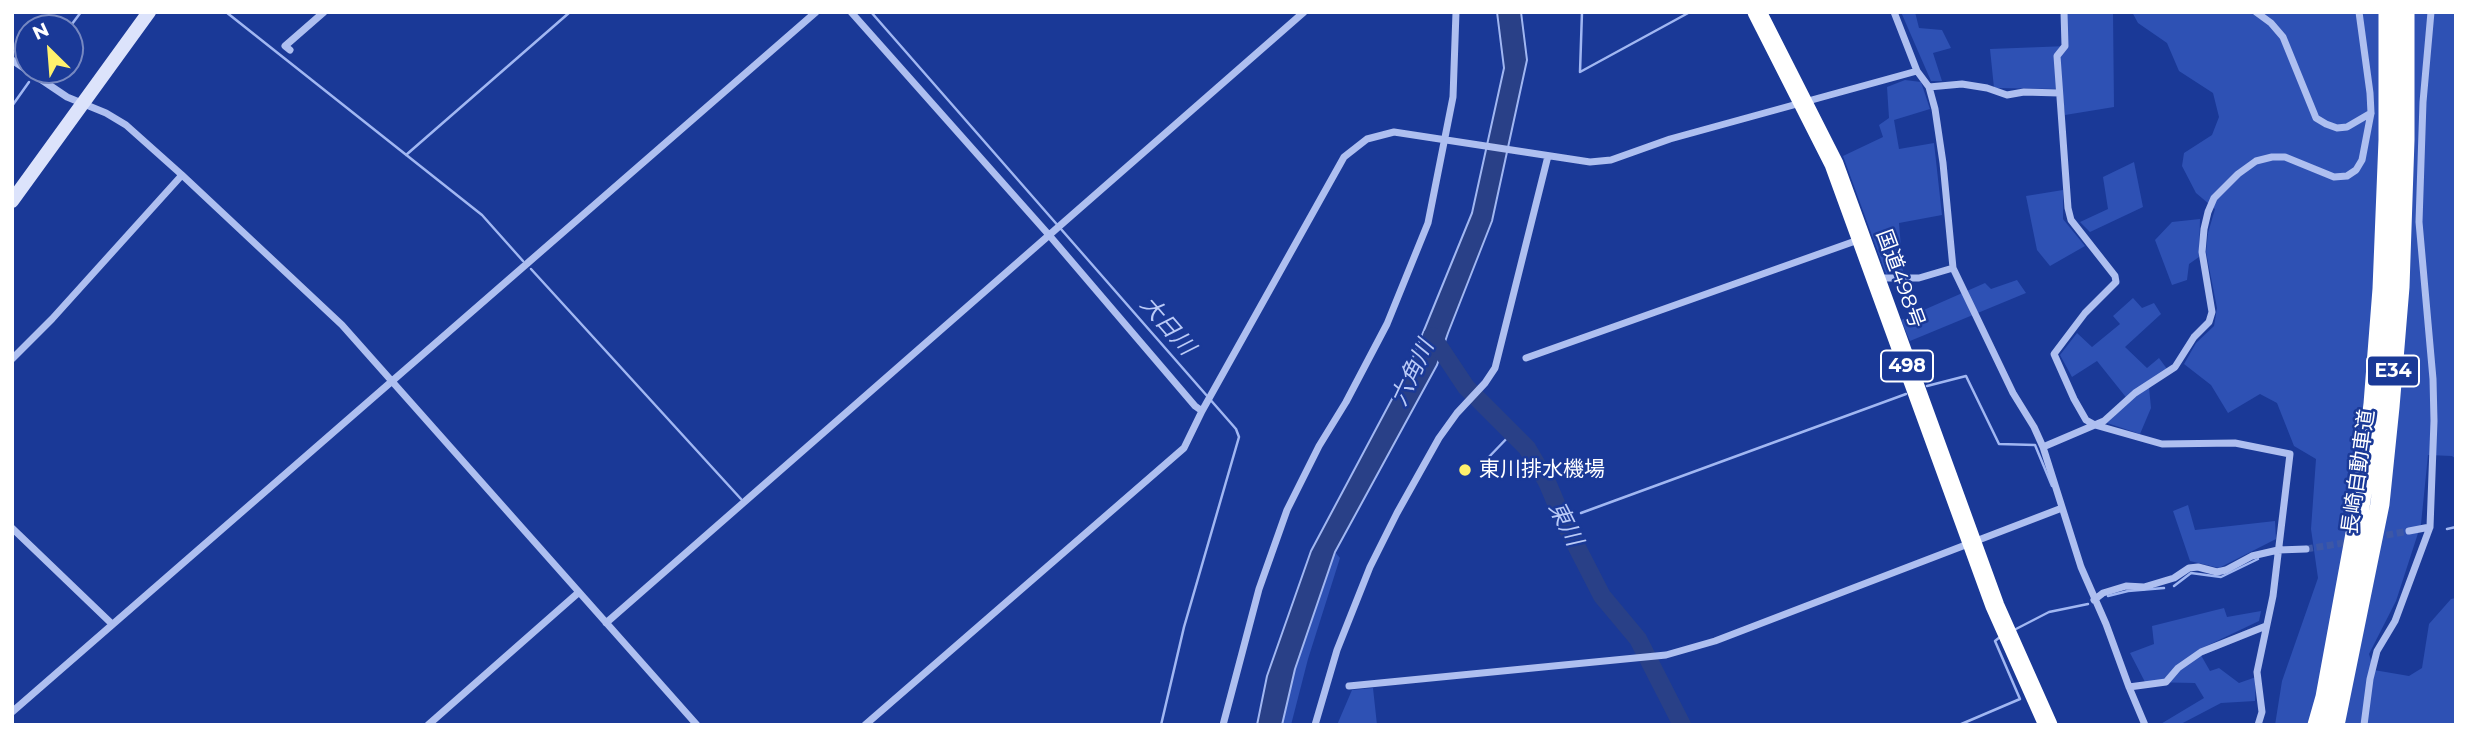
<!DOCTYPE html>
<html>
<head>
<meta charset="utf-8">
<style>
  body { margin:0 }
  #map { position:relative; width:2468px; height:737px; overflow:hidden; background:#1a3997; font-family:Montserrat,sans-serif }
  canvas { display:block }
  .frame { position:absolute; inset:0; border:14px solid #fff; pointer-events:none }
  .north { position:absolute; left:14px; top:14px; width:70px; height:70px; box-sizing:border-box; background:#1a3997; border:2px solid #7688c1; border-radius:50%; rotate:335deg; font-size:19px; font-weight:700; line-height:28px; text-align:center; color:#fff }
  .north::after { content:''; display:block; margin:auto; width:24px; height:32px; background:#fff16d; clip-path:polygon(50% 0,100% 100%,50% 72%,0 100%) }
</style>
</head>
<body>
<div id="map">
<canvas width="2468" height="737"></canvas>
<div class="frame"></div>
<div class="north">N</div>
</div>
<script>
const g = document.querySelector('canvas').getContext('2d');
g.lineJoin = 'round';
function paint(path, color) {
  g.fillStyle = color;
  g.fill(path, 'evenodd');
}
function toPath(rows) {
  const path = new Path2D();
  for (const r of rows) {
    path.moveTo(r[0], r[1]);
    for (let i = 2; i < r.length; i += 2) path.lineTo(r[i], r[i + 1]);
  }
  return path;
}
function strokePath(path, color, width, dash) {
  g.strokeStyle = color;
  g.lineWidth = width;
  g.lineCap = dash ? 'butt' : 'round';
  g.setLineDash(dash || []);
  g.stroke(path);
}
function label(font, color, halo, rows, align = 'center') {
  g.font = font + ' Montserrat,"Noto Sans JP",sans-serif';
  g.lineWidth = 5;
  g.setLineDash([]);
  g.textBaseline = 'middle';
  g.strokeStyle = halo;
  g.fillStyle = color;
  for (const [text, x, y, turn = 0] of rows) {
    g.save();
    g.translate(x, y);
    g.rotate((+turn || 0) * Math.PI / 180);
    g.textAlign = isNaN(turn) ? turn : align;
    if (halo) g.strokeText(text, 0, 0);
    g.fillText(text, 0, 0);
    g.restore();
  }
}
paint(toPath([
  [1901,12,1915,12,1919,28,1942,30,1951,48,1933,53,1942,81,1931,81],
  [2066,12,2113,12,2114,107,2065,115,2062,89,1994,88,1990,49,2068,46],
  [2132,12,2456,12,2456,459,2452,456,2428,455,2421,524,2396,601,2369,654,2374,670,2409,676,2422,668,2429,624,2451,599,2456,598,2456,725,2275,725,2282,681,2318,578,2311,529,2316,459,2294,446,2277,403,2260,394,2228,413,2211,385,2184,364,2196,343,2214,326,2217,308,2206,252,2208,233,2215,209,2196,193,2182,166,2184,153,2212,135,2219,117,2213,93,2179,71,2167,43,2138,23],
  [1905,80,1921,82,1930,109,1894,120,1899,149,1934,143,1942,215,1899,223,1903,272,1886,274,1843,156,1883,137,1879,125,1889,118,1887,87],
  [2134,162,2143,207,2090,232,2080,222,2108,209,2103,177],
  [2063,190,2063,219,2085,246,2050,266,2037,250,2026,196],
  [2200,219,2199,257,2189,264,2187,280,2172,285,2155,240,2172,222],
  [2017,280,2026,293,1910,341,1901,320,1985,283,1991,289],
  [2133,298,2142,308,2154,303,2161,314,2125,347,2147,368,2159,358,2170,373,2149,387,2151,408,2140,434,2107,423,2129,401,2097,361,2072,377,2060,355,2077,333,2092,347,2120,324,2113,316],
  [2188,505,2195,530,2275,521,2276,539,2219,568,2190,561,2173,511],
  [1335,552,1340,558,1308,659,1291,725,1282,725,1295,669],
  [2224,608,2227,617,2261,611,2259,621,2198,650,2210,671,2219,668,2239,683,2256,677,2255,701,2221,703,2179,725,2159,725,2204,698,2195,683,2145,682,2130,653,2154,644,2152,626],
  [1373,688,1377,725,1337,725,1352,690]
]), '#2e51b4');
const water = toPath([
  [1497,12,1521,12,1527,60,1492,221,1448,333,1437,365,1335,552,1295,669,1282,725,1257,725,1267,676,1311,551,1409,367,1472,213,1504,68,1497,12]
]);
paint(water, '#294087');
strokePath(water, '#a1b7f2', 2);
strokePath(toPath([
  [226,12,482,215,523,261],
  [871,12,1236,429,1239,437,1184,627,1161,725],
  [1582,12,1580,72,1690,12],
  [69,28,81,12],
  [12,106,29,82],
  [406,155,570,12],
  [531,269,741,499],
  [1927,386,1966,376,1999,444,2035,445,2052,486],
  [1486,460,1512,433],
  [1581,513,1906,394],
  [2447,529,2456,527],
  [2174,586,2191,573,2221,577,2258,559],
  [2108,596,2128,591,2164,588],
  [2016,629,2049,612,2088,604],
  [1959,725,2020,699,1995,641,2000,637]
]), '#a1b7f2', 2.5);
strokePath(toPath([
  [1432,336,1466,387,1527,448,1547,482,1564,522,1602,596,1638,639,1682,725]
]), '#294087', 18);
strokePath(toPath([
  [2376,537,2409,531],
  [2306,549,2350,542]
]), '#3c57a7', 7, [7, 3.5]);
strokePath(toPath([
  [851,12,1049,235,1195,406,1202,411],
  [1894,12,1917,71,1929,87,1935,109,1943,163,1953,268,2013,393,2034,427,2043,447,2081,567,2106,624,2129,687,2145,725],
  [2064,12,2065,46,2057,56,2068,208,2071,220,2115,276,2116,282,2085,313,2054,354,2074,399,2086,420,2095,425,2162,444,2235,443,2290,454,2273,596,2257,672,2262,712,2258,725],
  [2256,12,2271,23,2283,37,2316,118,2326,124,2337,128,2347,127,2371,113],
  [290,50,285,46,324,12],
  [12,60,67,97,106,113,126,125,182,175,342,325,697,725],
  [1929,87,1962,84,1987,88,2007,95,2024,92,2059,93],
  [1878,278,1919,278,1953,268],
  [1526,358,1861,239],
  [12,359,52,319,182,175],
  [2043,447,2104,421,2135,393,2175,367,2194,337,2209,322,2212,312,2202,252,2204,229,2208,212,2214,198,2238,174,2256,161,2272,157,2285,157,2334,177,2347,176,2356,170,2362,160,2371,113,2370,93,2359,12],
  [12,528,112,624],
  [2409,531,2430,527],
  [2094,600,2103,593,2126,586,2144,587,2174,578,2189,568,2198,567,2217,572,2226,570,2252,556,2278,550,2306,549],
  [606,623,1304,12],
  [1349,686,1666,655,1715,641,2062,508],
  [2129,687,2166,682,2178,668,2201,652,2266,626],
  [12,712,816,12],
  [428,725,578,593],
  [865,725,1184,448,1202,411,1344,157,1367,139,1394,132,1590,162,1611,160,1670,139,1917,71],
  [1223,725,1259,589,1287,510,1319,446,1346,402,1387,324,1428,223,1453,97,1456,12],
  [1315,725,1337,650,1370,567,1397,513,1439,438,1457,413,1485,383,1495,368,1548,156],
  [2364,725,2370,679,2377,651,2395,621,2430,527,2434,421,2433,379,2419,222,2423,102,2431,12]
]), '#aebff0', 7);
strokePath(toPath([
  [12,201,149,12]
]), '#dce3fb', 14);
strokePath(toPath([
  [1757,12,1834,164,1995,606,2048,725],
  [2317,725,2325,697,2361,501,2373,404,2382,289,2388,140,2388,12],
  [2335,725,2380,504,2390,407,2400,287,2405,140,2405,12]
]), '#fff', 19);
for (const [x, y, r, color] of [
  [1465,470,7,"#fff16d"]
]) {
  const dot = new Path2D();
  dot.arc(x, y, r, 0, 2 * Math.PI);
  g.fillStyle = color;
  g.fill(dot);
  strokePath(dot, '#1a3997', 2.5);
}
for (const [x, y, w] of [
  [1907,366,52],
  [2393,371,52]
]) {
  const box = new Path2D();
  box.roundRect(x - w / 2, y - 15.5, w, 31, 5);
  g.fillStyle = '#1a3997';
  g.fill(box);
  strokePath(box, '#fff', 2);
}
label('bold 19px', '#fff', null, [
  ["498",1907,366],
  ["E34",2393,371]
]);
label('21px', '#fff', '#1a3997', [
  ["国道498号",1900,279,70],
  ["長崎自動車道",2359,472,-82]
]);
label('21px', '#fff', '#1a3997', [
  ["東川排水機場",1479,470]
], 'left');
label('italic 23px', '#bacaf7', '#1a3997', [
  ["大日川",1167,326,49],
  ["六角川",1413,373,-65],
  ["東川",1565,524,63]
]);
</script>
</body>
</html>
